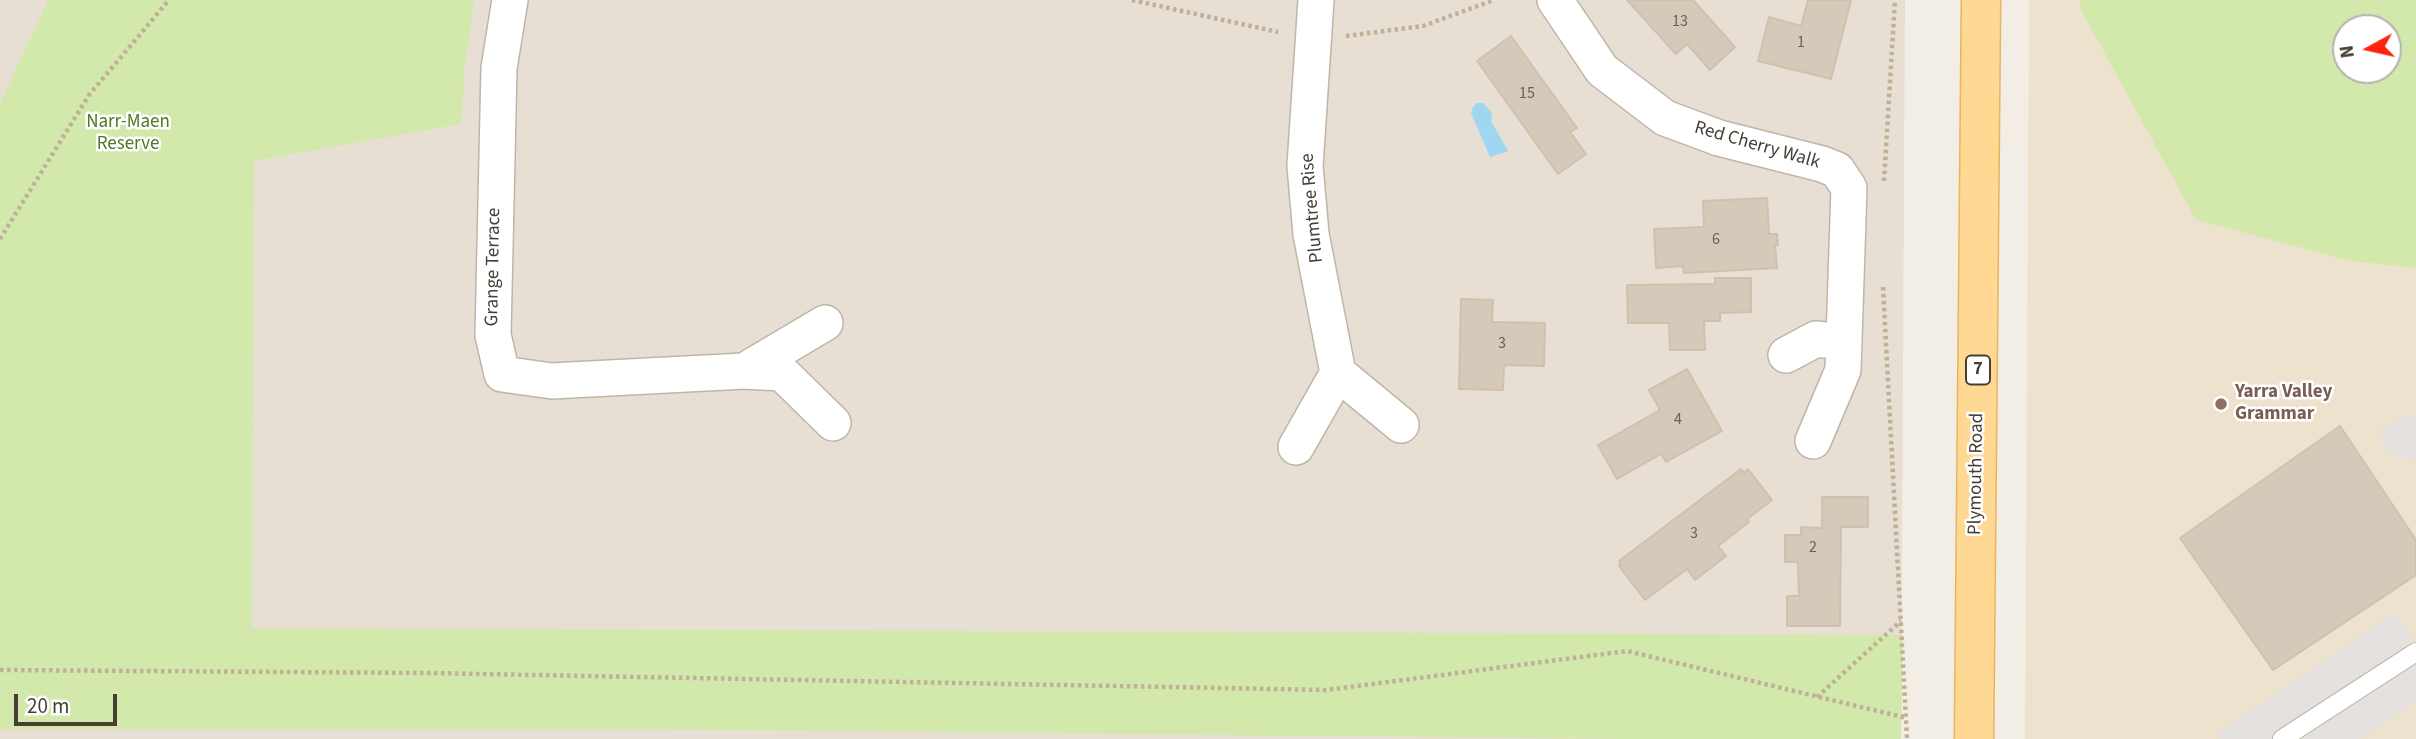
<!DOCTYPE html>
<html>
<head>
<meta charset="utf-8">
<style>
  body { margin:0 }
  #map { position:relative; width:2416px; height:739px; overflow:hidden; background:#f3eee5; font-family:"Source Sans 3",sans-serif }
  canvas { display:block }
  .north { position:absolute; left:2332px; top:14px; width:70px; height:70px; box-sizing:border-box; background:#fff; border:2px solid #b5b2ae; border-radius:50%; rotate:262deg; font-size:19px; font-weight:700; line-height:28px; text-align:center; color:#463e35 }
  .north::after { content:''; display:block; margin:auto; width:24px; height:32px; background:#f21; clip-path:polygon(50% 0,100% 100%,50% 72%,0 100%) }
  .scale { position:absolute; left:14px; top:694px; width:103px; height:32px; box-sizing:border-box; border:4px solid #463e35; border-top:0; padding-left:9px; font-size:21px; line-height:24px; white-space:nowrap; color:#463e35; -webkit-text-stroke:5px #fff; paint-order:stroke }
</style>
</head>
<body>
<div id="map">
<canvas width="2416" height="739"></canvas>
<div class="north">N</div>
<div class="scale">20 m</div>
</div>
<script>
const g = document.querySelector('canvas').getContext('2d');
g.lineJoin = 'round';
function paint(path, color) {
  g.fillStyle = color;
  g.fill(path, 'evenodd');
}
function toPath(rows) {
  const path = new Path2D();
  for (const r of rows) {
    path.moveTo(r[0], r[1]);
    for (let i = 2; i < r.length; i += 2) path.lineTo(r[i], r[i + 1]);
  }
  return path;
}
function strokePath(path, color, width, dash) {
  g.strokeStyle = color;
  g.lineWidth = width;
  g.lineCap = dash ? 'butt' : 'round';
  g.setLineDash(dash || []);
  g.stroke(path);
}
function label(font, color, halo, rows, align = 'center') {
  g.font = font + ' "Source Sans 3",sans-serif';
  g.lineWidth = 5;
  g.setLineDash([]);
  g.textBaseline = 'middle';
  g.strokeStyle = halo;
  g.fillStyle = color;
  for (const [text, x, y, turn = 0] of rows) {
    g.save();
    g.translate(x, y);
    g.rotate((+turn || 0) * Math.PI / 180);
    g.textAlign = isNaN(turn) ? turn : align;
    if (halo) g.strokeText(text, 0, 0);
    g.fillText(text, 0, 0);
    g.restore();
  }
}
paint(toPath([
  [0,0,1905,0,1901,739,0,739]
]), '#e7dfd3');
paint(toPath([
  [2029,0,2416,0,2416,739,2025,739],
  [2346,28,2388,28,2388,70,2346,70]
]), '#ede2ce');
paint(toPath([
  [48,0,474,0,465,65,461,124,254,161,252,628,1903,635,1901,739,1615,739,642,729,0,729,0,104],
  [2080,0,2416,0,2416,268,2351,261,2196,220,2080,8],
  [2346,28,2388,28,2388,70,2346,70]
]), '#d3e9ac');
paint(toPath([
  [2416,413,2416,461,2389,453,2378,429],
  [2394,613,2416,645,2416,702,2360,739,2221,739,2217,734]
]), '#e4e1de');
paint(toPath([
  [1477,103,1483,103,1492,113,1491,121,1508,151,1490,157,1471,113,1473,107]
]), '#9fd7f3');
const building = toPath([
  [1627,0,1693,0,1735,47,1710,70,1687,44,1676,54,1627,0],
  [1808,0,1851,0,1831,79,1758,61,1769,17,1801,26,1808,0],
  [1511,36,1577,128,1570,132,1586,154,1558,174,1477,61,1511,36],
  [1767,198,1769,234,1777,234,1778,245,1775,245,1777,268,1684,273,1683,266,1656,268,1654,229,1704,227,1703,201,1767,198],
  [1715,278,1751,278,1751,312,1720,313,1720,321,1704,321,1705,350,1670,350,1669,323,1628,323,1627,285,1715,284,1715,278],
  [1461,299,1493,300,1492,322,1545,323,1544,366,1504,365,1503,390,1459,389,1461,299],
  [1687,369,1722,431,1666,462,1661,454,1617,479,1598,445,1660,410,1649,390,1687,369],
  [2340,426,2416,540,2416,575,2273,670,2180,538,2340,426],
  [1741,469,1744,473,1748,469,1772,500,1747,519,1749,522,1718,546,1726,556,1695,580,1687,569,1645,600,1619,566,1621,564,1619,561,1741,469],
  [1822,497,1868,497,1868,527,1841,527,1840,626,1787,626,1787,596,1799,596,1798,562,1785,562,1785,535,1801,535,1801,527,1822,528,1822,497]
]);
paint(building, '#d5c9ba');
strokePath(building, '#d0c0ad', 2);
const service = toPath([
  [2282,739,2416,652]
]);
const minor = toPath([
  [510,0,499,68,493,335,502,374,552,381,744,371,782,373,833,423],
  [1316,0,1305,166,1311,234,1338,373],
  [1555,0,1602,70,1665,118,1719,138,1822,164,1837,170,1849,188,1843,370,1813,441],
  [1786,355,1816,339,1844,342],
  [744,371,825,323],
  [1296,447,1338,373,1401,425]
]);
const primary = toPath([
  [1974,739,1981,0]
]);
strokePath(service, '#bfb5a8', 20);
strokePath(minor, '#bfb5a8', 38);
strokePath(primary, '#e8b45f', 41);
strokePath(toPath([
  [1132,0,1278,32],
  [1346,36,1423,26,1494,0],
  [1884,181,1895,0],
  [0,239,89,95,169,0],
  [1883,287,1907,739],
  [0,670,429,673,1326,690,1627,651,1907,718],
  [1817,697,1901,621]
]), '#c1b098', 4.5, [3.5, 3.5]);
strokePath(service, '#fff', 18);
strokePath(minor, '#fff', 35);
strokePath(primary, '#ffd893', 38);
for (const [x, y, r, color] of [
  [2221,404,7,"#8d6e63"]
]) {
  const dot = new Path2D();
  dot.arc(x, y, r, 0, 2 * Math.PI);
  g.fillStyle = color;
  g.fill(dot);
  strokePath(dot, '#fff', 2.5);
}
label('16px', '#6a6156', null, [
  ["13",1680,22],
  ["1",1801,43],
  ["15",1527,94],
  ["6",1716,240],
  ["3",1502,344],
  ["4",1678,420],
  ["3",1694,534],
  ["2",1813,548]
]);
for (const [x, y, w] of [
  [1978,370,24]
]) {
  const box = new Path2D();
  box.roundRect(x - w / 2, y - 14.5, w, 29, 5);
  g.fillStyle = '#fff';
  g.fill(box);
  strokePath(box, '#463e35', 2);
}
label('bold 18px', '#463e35', null, [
  ["7",1978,370]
]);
label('19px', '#4c7a26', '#fff', [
  ["Narr-Maen",128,123],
  ["Reserve",128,145]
]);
label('19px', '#463e35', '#fff', [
  ["Red Cherry Walk",1757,146,16],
  ["Plumtree Rise",1313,208,-95],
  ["Grange Terrace",494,267,-89],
  ["Plymouth Road",1977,474,-89]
]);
label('bold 19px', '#785e54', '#fff', [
  ["Yarra Valley",2235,393],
  ["Grammar",2235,415]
], 'left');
</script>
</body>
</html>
